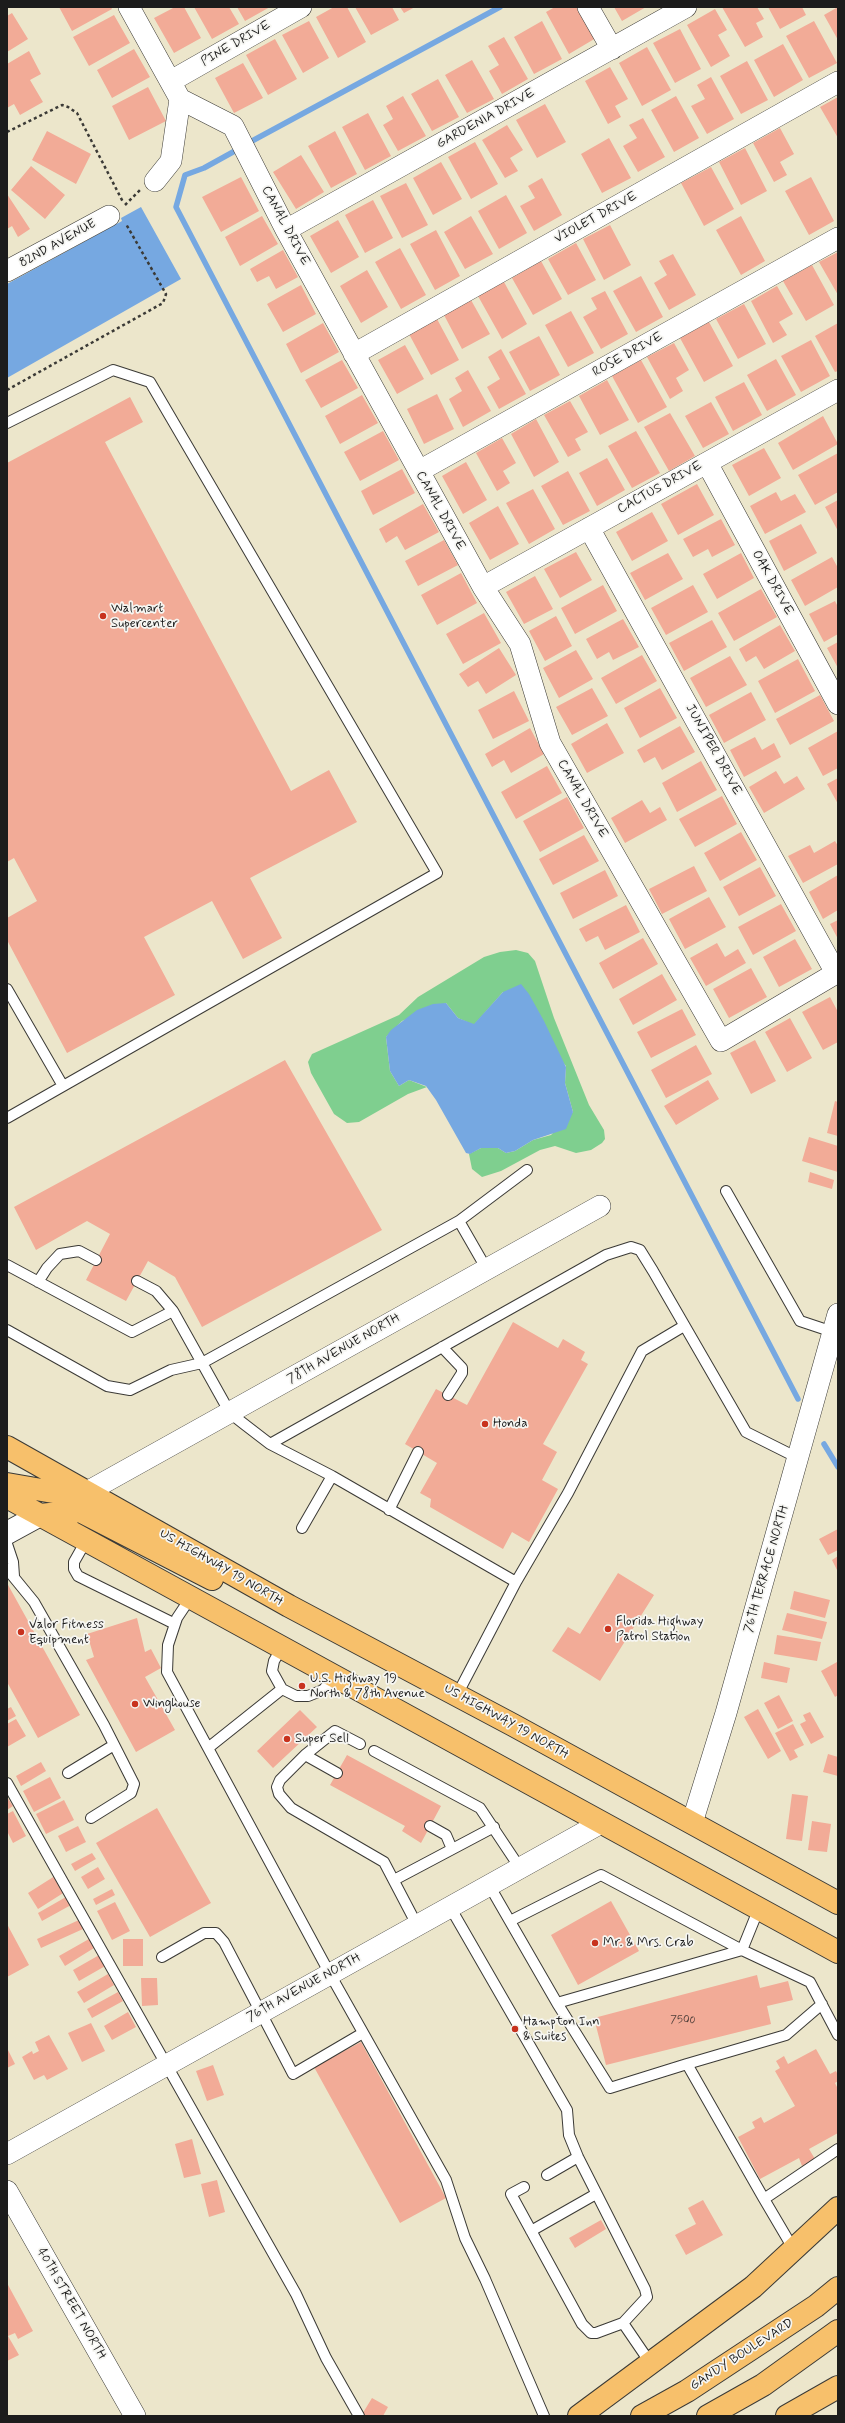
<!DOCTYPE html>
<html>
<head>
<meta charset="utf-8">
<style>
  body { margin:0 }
  #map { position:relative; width:845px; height:2423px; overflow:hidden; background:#ece6cb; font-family:Mynerve,sans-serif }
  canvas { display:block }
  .frame { position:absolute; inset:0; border:8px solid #1c1c1c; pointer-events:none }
</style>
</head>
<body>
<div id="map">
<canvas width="845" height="2423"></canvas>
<div class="frame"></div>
</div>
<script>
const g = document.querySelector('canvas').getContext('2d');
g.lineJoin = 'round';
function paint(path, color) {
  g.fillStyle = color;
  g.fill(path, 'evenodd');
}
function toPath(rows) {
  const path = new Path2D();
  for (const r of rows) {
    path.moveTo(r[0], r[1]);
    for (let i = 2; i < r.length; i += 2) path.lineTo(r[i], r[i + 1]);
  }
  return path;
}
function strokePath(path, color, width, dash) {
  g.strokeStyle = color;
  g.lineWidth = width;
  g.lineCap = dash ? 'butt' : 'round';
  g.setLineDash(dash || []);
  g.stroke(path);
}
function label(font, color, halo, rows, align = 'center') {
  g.font = font + ' Mynerve,sans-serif';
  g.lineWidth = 3.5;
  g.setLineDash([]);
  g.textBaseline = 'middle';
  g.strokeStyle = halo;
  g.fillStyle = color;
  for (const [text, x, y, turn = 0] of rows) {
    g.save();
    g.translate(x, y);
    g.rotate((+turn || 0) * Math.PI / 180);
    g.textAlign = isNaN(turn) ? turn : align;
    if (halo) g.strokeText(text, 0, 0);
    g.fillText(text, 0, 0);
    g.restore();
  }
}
paint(toPath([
  [516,950,528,953,535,961,554,1018,589,1105,604,1130,605,1139,602,1143,591,1150,576,1153,555,1146,540,1150,501,1171,482,1177,472,1169,469,1154,481,1148,498,1148,506,1153,515,1151,533,1140,551,1135,573,1112,565,1083,566,1066,503,992,474,1025,458,1018,446,1003,402,1021,386,1037,390,1071,399,1086,409,1080,427,1087,408,1094,359,1122,347,1123,334,1114,311,1073,308,1062,312,1054,399,1015,418,997,484,957,500,952]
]), '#7fcf8f');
paint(toPath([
  [141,207,181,279,7,378,7,284,122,221,121,218],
  [521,984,529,994,544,1021,566,1067,565,1083,573,1112,566,1129,533,1140,515,1151,506,1153,498,1148,481,1148,470,1154,466,1153,436,1100,426,1086,409,1080,399,1086,390,1071,386,1037,391,1030,417,1010,433,1004,446,1003,458,1018,474,1024,503,992]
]), '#76a8e1');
strokePath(toPath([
  [252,141,500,7],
  [233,152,204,168,185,175,176,207,798,1399],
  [824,1444,838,1467]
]), '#76a8e1', 5.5);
paint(toPath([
  [59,7,111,7,112,9,72,31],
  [175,7,184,7,201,38,174,53,154,18],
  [194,7,229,7,239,24,212,39],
  [237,7,270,7,245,21],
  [334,7,347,7,366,42,338,58,316,17],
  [355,7,392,7,399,20,371,35],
  [400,7,415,7,404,13],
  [555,7,579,7,596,38,569,54,546,12],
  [614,7,646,7,622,21],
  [722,7,757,7,764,19,756,23,763,37,745,47],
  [768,7,802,7,806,15,780,29],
  [838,7,838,40,824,15],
  [715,9,727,30,718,35,730,56,711,67,687,25],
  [12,13,28,39,7,52,7,16],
  [114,15,130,43,89,66,73,37],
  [309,21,329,58,303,73,282,35],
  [542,21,562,59,534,74,514,37],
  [814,21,837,63,809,78,786,36],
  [680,29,701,69,675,83,653,43],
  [504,37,528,79,502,94,489,71,499,65,488,46],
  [275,39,297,79,268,95,246,55],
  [783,44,803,80,774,97,754,60],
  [647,47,671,90,642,106,619,63],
  [134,49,150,77,112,98,97,70],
  [29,51,41,74,30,80,43,102,20,115,14,104,7,108,7,64],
  [472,60,494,99,467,113,445,75],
  [747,61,768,100,741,114,720,76],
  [243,63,263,98,234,113,215,78],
  [610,67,628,99,615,106,621,117,608,124,585,81],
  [711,77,734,119,707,134,691,106,705,99,697,85],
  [438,79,459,117,432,131,411,94],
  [148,87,166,121,129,140,112,106],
  [403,96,426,136,398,151,383,125,393,119,386,106],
  [676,96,699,138,674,152,651,110],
  [838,97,838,138,820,107],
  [545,104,566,142,537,158,516,120],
  [368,113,391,156,365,170,342,127],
  [643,118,665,157,638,172,623,146,637,138,629,125],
  [507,125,523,150,510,158,518,171,505,178,482,140],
  [780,128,794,154,780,162,787,175,774,182,753,143],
  [47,131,91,154,76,184,32,160],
  [335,131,357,174,331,188,308,146],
  [609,138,631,178,602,193,581,154],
  [475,142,498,184,471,199,448,157],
  [745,148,767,191,741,205,719,162],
  [301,155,324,192,296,209,273,172],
  [441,162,462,199,433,215,413,178],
  [31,166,65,195,45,219,11,190],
  [711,167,734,209,704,226,681,183],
  [241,177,259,211,221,232,202,197],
  [811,177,834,221,809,235,785,191],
  [542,178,562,215,534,231,520,206,535,198,528,186],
  [406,183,428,225,402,238,380,196],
  [7,194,30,229,18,237,12,226,7,229],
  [506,195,527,233,499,249,478,211],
  [373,200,393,238,365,253,345,215],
  [262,216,278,244,240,266,225,237],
  [471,216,493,254,465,269,444,232],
  [741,216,765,261,741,275,716,230],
  [338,220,359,257,331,273,310,236],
  [610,225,631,265,604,280,583,239],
  [436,230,460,276,435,290,410,244],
  [576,243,596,280,568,295,548,259],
  [400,248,426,295,401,309,375,262],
  [283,250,298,277,276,289,269,276,257,282,250,269],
  [838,252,838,295,819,262],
  [673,254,696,295,669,310,654,283,667,275,659,261],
  [541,261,562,299,533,315,512,278],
  [812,265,834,305,806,321,783,281],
  [367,270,388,307,361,323,340,286],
  [641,276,663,317,636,332,613,291],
  [504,282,527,324,502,339,478,296],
  [301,285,316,314,283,332,267,304],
  [777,286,793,314,779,322,787,335,773,343,751,301],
  [605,291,628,334,601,349,583,317,597,309,591,298],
  [471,300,490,334,462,349,444,315],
  [744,304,766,344,738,359,716,319],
  [571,311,594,353,568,367,545,325],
  [437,319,459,360,431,375,409,334],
  [709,322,733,366,704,382,680,338],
  [323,323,339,352,301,373,286,344],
  [838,323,838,371,835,372,815,336],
  [539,336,560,375,530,391,509,352],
  [811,340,830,376,801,392,781,356],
  [674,343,689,370,676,378,683,391,670,399,647,357],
  [405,345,424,379,397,394,378,360],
  [501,349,526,394,499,409,487,387,500,379,488,357],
  [776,359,796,395,767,411,747,375],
  [342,360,358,388,321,408,305,380],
  [641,360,667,407,638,423,612,376],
  [468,370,491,411,463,427,449,399,462,391,455,378],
  [607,380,629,420,600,435,579,396],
  [744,382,762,415,733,431,715,397],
  [437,394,454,429,424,444,407,409],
  [362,395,378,423,340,444,325,416],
  [130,397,143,422,105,442,291,791,329,770,357,822,250,878,282,938,243,959,212,901,144,937,175,995,67,1053,7,940,7,918,37,901,14,858,7,862,7,463],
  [570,401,588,432,575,439,581,450,568,457,544,415],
  [711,402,729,434,703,448,685,416],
  [670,413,695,456,669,471,644,427],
  [823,416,838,444,793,470,778,443],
  [536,419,559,462,534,477,511,434],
  [383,431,399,460,360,481,344,452],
  [636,431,660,473,632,488,608,446],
  [502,438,516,463,503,471,510,483,497,491,476,453],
  [764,448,781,478,749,496,732,465],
  [838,453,838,492,815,505,798,475],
  [607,458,625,490,597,506,579,473],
  [466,462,487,500,463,514,442,476],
  [402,469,415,493,373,515,361,491],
  [568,471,590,511,563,525,541,486],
  [697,484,714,515,678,535,661,504],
  [533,489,555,529,529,544,506,503],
  [776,492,781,501,795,494,806,512,765,534,750,506],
  [838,500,838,531,825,507],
  [423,504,439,532,405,550,397,536,386,543,379,529],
  [498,506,519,544,490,560,469,523],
  [652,512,668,541,632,561,616,532],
  [721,519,735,545,712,557,708,549,693,557,683,539],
  [801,524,817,553,784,571,769,541],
  [444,540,458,565,418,586,405,561],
  [576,552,592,580,560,598,544,569],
  [668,553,683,579,645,600,630,573],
  [741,553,754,578,717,599,703,574],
  [832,557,838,568,838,587,805,606,791,580],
  [461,573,477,603,437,625,421,595],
  [535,576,553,609,524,624,506,592],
  [603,585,617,611,575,634,561,608],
  [693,585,708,612,666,635,651,608],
  [761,589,777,617,734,641,718,613],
  [835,601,838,607,838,634,824,642,809,614],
  [484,613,501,643,463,664,446,634],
  [556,616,572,646,545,661,529,631],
  [623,619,639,647,613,660,609,652,597,659,586,639],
  [712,620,727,647,684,671,669,643],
  [780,625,795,651,764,669,756,656,746,662,739,649],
  [838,642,838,668,827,648],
  [499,648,516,675,486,694,478,681,468,687,459,674],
  [576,650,593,679,559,698,543,668],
  [642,655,657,681,616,704,601,678],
  [730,656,747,685,706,707,690,678],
  [798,659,815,691,775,713,758,681],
  [592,688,608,716,572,735,556,707],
  [660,688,677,718,640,738,624,708],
  [514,691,529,721,493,739,478,710],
  [751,692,766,720,724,743,709,715],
  [820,695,834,721,790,745,776,719],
  [607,723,624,753,587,773,571,744],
  [680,726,695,752,662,770,655,757,644,763,637,750],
  [530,728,544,754,511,773,504,760,492,767,485,754],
  [838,731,838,768,823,776,808,748],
  [755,737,762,750,774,743,781,757,744,777,730,750],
  [701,761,717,790,677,812,662,783],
  [547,766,562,793,516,819,501,792],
  [776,771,784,784,797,776,805,789,764,813,749,787],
  [838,778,838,804,827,784],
  [722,796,737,824,695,847,679,819],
  [567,797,584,828,540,852,523,821],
  [642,800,650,813,660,807,667,820,625,843,611,818],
  [741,832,757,860,720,881,704,853],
  [584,835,599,861,553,885,539,859],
  [835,841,838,846,838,864,803,883,788,856,810,845,814,853],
  [694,866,707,891,662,914,649,889],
  [760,867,776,896,739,916,723,887],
  [605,870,618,896,573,919,560,893],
  [838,875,838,910,823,919,809,892],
  [709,897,726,927,685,949,669,919],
  [781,904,796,931,753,955,738,927],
  [626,905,640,932,605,950,598,936,586,942,579,929],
  [838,920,838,939,830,924],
  [643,938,658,964,613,989,599,963],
  [795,939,812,969,779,987,763,957],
  [717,943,725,957,738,949,746,963,706,986,690,958],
  [751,968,767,997,729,1018,713,989],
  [662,974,677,1000,633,1025,619,999],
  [830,997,838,1012,838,1042,823,1050,802,1012],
  [682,1009,696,1035,651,1058,637,1032],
  [790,1018,812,1058,787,1072,765,1032],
  [755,1040,776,1081,751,1094,730,1053],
  [696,1045,712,1074,666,1098,651,1070],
  [285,1060,382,1230,202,1327,175,1277,148,1261,126,1301,86,1280,110,1234,87,1221,36,1250,14,1207],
  [708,1080,719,1099,676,1125,664,1106],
  [835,1101,838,1102,838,1136,827,1133],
  [809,1137,838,1146,838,1172,802,1161],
  [810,1172,834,1180,832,1189,808,1182],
  [513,1322,558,1348,563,1339,585,1352,581,1360,588,1364,543,1444,557,1452,542,1480,558,1489,529,1542,512,1532,503,1549,430,1507,431,1499,420,1493,437,1463,405,1444,436,1389,467,1405],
  [838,1529,838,1550,828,1555,819,1539],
  [838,1556,838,1572,832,1560],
  [618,1573,654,1595,600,1681,552,1651,568,1627,580,1634],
  [7,1583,80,1715,38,1738,7,1682],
  [794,1591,830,1600,825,1618,790,1609],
  [787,1613,827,1622,822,1639,782,1630],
  [137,1618,145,1652,151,1649,161,1668,145,1677,175,1730,136,1752,86,1660,94,1657,87,1634],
  [777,1635,821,1642,817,1661,774,1654],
  [764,1662,790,1668,787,1683,761,1678],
  [837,1662,838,1695,835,1697,821,1671],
  [779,1695,793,1721,778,1729,764,1703],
  [11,1707,16,1716,7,1721,7,1709],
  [758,1709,781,1751,768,1759,744,1717],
  [300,1710,317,1727,273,1768,257,1751],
  [810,1712,824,1737,811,1744,800,1724,806,1721,803,1715],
  [16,1719,26,1736,7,1747,7,1724],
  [793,1724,804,1745,794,1750,798,1757,790,1761,775,1733],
  [828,1754,838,1757,838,1776,823,1772],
  [347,1755,441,1806,421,1843,402,1831,405,1826,330,1785],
  [41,1762,46,1771,21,1786,16,1776],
  [50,1777,61,1798,34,1812,23,1791],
  [792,1794,808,1796,802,1841,786,1839],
  [7,1797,13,1806,7,1810],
  [64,1800,74,1820,46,1834,36,1814],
  [157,1808,211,1903,150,1937,96,1843],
  [13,1811,26,1836,13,1843,7,1831,7,1814],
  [812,1821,831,1824,827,1852,808,1850],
  [78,1826,86,1842,66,1852,58,1836],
  [92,1853,96,1859,75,1871,71,1864],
  [98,1867,105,1879,88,1889,81,1877],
  [58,1874,68,1890,38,1909,28,1893],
  [112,1889,115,1895,96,1905,93,1899],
  [66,1897,71,1905,42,1921,38,1913],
  [611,1901,639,1951,578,1985,551,1935],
  [115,1902,130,1931,112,1940,97,1911],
  [79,1920,83,1929,41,1948,37,1939],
  [7,1924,29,1965,7,1977],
  [89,1939,94,1948,65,1966,59,1956],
  [123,1939,143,1939,143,1966,123,1966],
  [101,1954,107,1965,79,1981,73,1970],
  [108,1974,114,1985,84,2003,77,1992],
  [757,1975,760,1988,788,1981,793,2000,767,2006,771,2024,606,2065,594,2018],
  [141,1978,157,1978,158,2005,142,2006],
  [118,1992,123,2001,92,2018,87,2009],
  [128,2012,136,2027,112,2040,104,2026],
  [91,2023,105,2051,82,2062,68,2033],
  [49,2035,68,2069,47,2080,44,2075,34,2080,22,2057,32,2051,33,2054,39,2051,35,2042],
  [361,2042,446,2198,400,2223,314,2067],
  [7,2048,15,2064,7,2068],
  [816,2049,830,2074,836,2071,838,2075,838,2081,835,2083,838,2089,838,2133,809,2149,815,2159,802,2166,799,2158,760,2179,738,2137,755,2128,752,2122,761,2117,764,2123,795,2106,775,2071,780,2068,776,2061,784,2056,788,2064],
  [213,2065,224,2095,207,2101,196,2071],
  [192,2139,201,2174,184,2178,175,2144],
  [217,2180,225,2212,209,2217,201,2184],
  [703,2200,723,2235,686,2255,675,2235,696,2224,688,2208],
  [601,2220,606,2229,575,2248,569,2238],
  [7,2283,33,2331,18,2339,15,2333,8,2336,19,2355,7,2361],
  [372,2398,388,2407,383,2416,361,2416]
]), '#f2ab97');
const service = toPath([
  [7,423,113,370,150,382,437,873,7,1118],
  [7,989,63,1086],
  [726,1191,800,1321,833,1332],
  [459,1221,486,1268],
  [7,1265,132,1332,173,1311,230,1413,244,1424,270,1444,332,1476,516,1582,457,1695],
  [137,1281,156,1291,173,1311],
  [38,1282,47,1268,60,1254,79,1251,96,1260],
  [7,1330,107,1386,130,1390,171,1370,202,1363,459,1221,527,1170],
  [442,1347,462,1368,462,1373,448,1395],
  [270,1444,606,1255,631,1247,640,1250,653,1271,746,1432,798,1458],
  [389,1510,418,1452],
  [302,1528,332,1476],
  [87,1539,74,1562,74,1569,78,1576,175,1624],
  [7,1544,13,1562,14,1576],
  [7,1569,34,1602,104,1725,134,1784,131,1793,91,1818],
  [516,1582,568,1493,642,1351,684,1326],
  [191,1597,177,1618,168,1645,167,1672,330,1974,446,2180,465,2238,485,2279,544,2416],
  [282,1689,272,1671,274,1661,282,1647],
  [360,1744,335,1731,305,1755,280,1780,277,1787,279,1794,291,1808,384,1862,417,1925],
  [208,1748,282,1689,296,1696,308,1696,323,1690,335,1676],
  [374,1751,480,1808,520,1868],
  [305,1755,337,1773],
  [68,1773,114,1745],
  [7,1783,296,2294,326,2358,359,2416],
  [430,1826,446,1835,452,1849],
  [394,1880,494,1827],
  [489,1885,557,2003,742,1950,810,1982,838,2035],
  [450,1907,567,2110,569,2135,578,2157,645,2289,647,2297,623,2323,596,2333,591,2333,582,2324,511,2194,524,2187],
  [510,1921,601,1875,742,1950,759,1908],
  [162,1957,204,1933,216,1933,224,1942,293,2074,363,2033],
  [557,2003,610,2088,687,2064],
  [822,2004,786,2035,687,2064,764,2199,838,2149],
  [547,2175,578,2157],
  [764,2199,794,2250],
  [531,2231,596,2194],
  [623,2323,651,2364]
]);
const minor = toPath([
  [129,7,180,99,233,126,286,230,483,587,520,644,550,743,721,1041,838,972],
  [588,7,612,49],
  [171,81,301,7],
  [155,181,171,161,180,99],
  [286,230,686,7],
  [7,271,109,216],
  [354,354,838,82],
  [707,463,838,704],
  [419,471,838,238],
  [589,528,836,973],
  [483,587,838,390],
  [87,1492,600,1206],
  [692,1823,726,1713,838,1314],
  [7,2154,601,1823],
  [7,2191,135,2416]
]);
const tertiary = toPath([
  [7,1533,40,1515]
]);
const primary = toPath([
  [579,2416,753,2287,838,2208],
  [642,2416,687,2391,816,2306,838,2288],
  [708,2416,763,2385,838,2331],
  [787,2416,838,2387]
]);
const trunk = toPath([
  [7,1447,289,1606,513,1725,838,1903],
  [7,1484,53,1492,85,1492],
  [7,1497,838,1952],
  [40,1515,80,1511,212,1579]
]);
strokePath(service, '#3b3a36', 12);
strokePath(minor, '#3b3a36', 22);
strokePath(tertiary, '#3b3a36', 24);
strokePath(primary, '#3b3a36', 24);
strokePath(trunk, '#3b3a36', 24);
strokePath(toPath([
  [7,132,62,105,68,107,77,113,123,202],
  [125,205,140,190],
  [7,390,163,303,166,294,126,224]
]), '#3b3a36', 2.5, [3, 3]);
strokePath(service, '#fff', 10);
strokePath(minor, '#fff', 21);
strokePath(tertiary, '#fff', 22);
strokePath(primary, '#f7c06b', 22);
strokePath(trunk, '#f7c06b', 22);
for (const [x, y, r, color] of [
  [103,616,4,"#c8321e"],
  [485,1424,4,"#c8321e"],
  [608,1629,4,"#c8321e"],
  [21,1632,4,"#c8321e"],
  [302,1686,4,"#c8321e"],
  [135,1704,4,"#c8321e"],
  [287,1739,4,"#c8321e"],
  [595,1943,4,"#c8321e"],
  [515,2029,4,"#c8321e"]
]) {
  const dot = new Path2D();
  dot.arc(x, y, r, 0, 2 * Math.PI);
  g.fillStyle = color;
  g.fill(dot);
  strokePath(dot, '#f6f6f2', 1.5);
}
label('11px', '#52403b', null, [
  ["7500",683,2021]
]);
label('13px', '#1c1c1c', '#f6f6f2', [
  ["PINE DRIVE",236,44,-30],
  ["GARDENIA DRIVE",486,119,-29],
  ["VIOLET DRIVE",596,218,-29],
  ["CANAL DRIVE",285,226,62],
  ["82ND AVENUE",58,244,-29],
  ["ROSE DRIVE",628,355,-29],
  ["CACTUS DRIVE",660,488,-29],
  ["CANAL DRIVE",440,511,61],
  ["OAK DRIVE",772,583,61],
  ["JUNIPER DRIVE",713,750,61],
  ["CANAL DRIVE",582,799,60],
  ["78TH AVENUE NORTH",344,1349,-30],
  ["US HIGHWAY 19 NORTH",221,1568,30],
  ["76TH TERRACE NORTH",767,1569,-74],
  ["US HIGHWAY 19 NORTH",506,1722,29],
  ["76TH AVENUE NORTH",304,1988,-29],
  ["40TH STREET NORTH",71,2304,60],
  ["GANDY BOULEVARD",742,2355,-33]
]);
label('13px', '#1c1c1c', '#f6f6f2', [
  ["Walmart",111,609],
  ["Supercenter",111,624],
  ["Honda",493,1424],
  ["Florida Highway",616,1622],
  ["Patrol Station",616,1637],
  ["Valor Fitness",29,1625],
  ["Equipment",29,1640],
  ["U.S. Highway 19",310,1679],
  ["North & 78th Avenue",310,1694],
  ["Winghouse",143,1704],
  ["Super Sell",295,1739],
  ["Mr. & Mrs. Crab",603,1943],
  ["Hampton Inn",523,2022],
  ["& Suites",523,2037]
], 'left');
</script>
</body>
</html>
